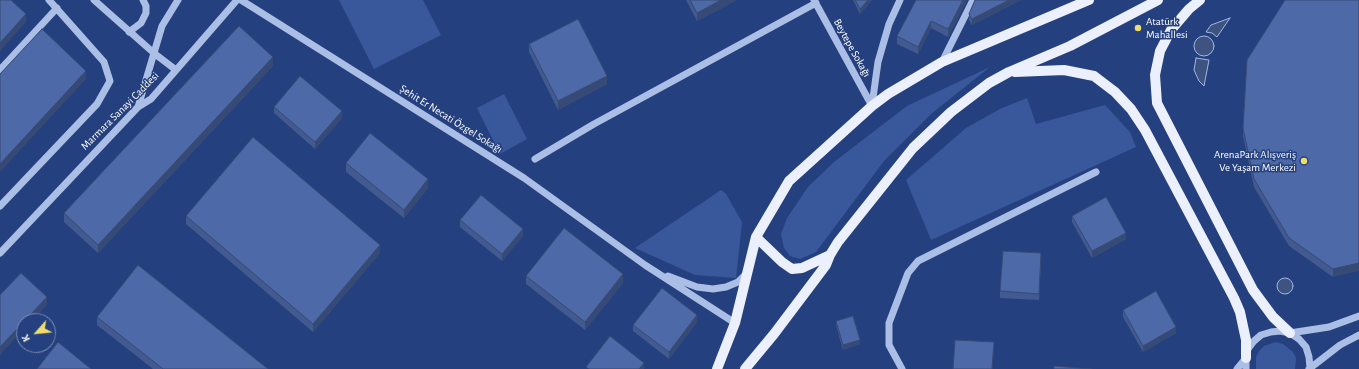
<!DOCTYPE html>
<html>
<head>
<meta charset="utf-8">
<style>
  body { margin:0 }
  #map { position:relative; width:1359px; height:369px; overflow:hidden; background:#25407f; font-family:"Alegreya Sans",sans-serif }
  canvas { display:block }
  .north { position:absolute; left:16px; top:313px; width:40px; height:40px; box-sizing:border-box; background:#25407f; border:1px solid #7c8cb2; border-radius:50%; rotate:243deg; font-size:11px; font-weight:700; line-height:16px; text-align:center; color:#fff }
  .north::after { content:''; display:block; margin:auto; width:14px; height:18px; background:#efdc6f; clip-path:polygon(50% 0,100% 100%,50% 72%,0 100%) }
</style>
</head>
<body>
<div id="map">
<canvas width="1359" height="369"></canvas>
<div class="north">K</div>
</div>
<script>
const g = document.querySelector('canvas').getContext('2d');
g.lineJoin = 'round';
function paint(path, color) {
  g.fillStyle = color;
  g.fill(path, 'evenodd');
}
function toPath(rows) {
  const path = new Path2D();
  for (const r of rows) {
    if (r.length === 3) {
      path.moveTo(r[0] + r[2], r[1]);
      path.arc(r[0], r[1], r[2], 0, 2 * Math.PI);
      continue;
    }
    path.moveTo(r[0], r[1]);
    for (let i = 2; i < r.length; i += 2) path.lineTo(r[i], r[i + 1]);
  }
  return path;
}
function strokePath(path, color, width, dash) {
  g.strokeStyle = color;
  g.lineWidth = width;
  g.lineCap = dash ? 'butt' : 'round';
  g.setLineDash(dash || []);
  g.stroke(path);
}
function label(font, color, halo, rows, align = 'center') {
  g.font = font + ' "Alegreya Sans",sans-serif';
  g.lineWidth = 3;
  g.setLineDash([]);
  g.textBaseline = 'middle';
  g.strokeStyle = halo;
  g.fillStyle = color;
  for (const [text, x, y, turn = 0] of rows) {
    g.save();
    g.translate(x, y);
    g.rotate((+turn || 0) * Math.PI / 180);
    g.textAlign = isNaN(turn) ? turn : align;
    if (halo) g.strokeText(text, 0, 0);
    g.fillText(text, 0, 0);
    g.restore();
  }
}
paint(toPath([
  [339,0,423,0,441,35,374,69],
  [990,67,931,114,884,161,816,252,800,259,790,256,784,248,781,234,787,218,808,187,834,162,907,106],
  [504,94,527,139,500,154,477,108],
  [1027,98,1036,124,1105,105,1130,132,1136,147,931,240,906,180,966,128,1000,109],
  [721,190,726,194,742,222,736,278,695,275,635,248],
  [1276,342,1283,344,1293,352,1296,358,1295,369,1256,369,1256,357,1259,351,1264,346]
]), '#39589c');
const water = toPath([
  [1230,18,1217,37,1212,33,1206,32,1211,25,1230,18],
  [1204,46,10],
  [1196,58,1209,60,1204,86,1199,81,1194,70,1196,58],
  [1285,286,8]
]);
paint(water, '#3f5381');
strokePath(water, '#9fb7e6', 1);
strokePath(toPath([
  [94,0,155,54,176,70],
  [241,0,524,178,645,265,735,323],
  [814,0,872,106],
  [129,32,141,23,146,13,146,6,143,0],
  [942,62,973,0],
  [0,70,57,8],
  [872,105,878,62,889,24,900,0],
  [138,107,162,26,178,0],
  [535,159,594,124,816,3],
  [0,206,97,104,110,81,104,62,49,0],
  [0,253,138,107,151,99,237,0],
  [668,276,697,287,713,289,726,287,738,282,745,275],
  [1290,333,1329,327,1359,316],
  [902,369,889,345,889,323,908,273,918,261,1096,172],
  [1237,369,1246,358],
  [1246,369,1246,358,1248,349,1254,341,1261,335,1271,332,1280,331,1290,333,1299,339,1306,347,1309,357,1310,368],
  [1309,369,1340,345,1359,335]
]), '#abbee6', 7);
strokePath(toPath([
  [1200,0,1189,9,1171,30,1160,51,1155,75,1157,103,1253,290,1273,317,1290,333],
  [1015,72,1064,70,1094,76,1115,92,1131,109,1145,130,1234,298,1240,312,1246,340,1246,358],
  [756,237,782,262,792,269,802,268,830,255],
  [717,369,735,323,756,237,789,181,872,106,888,94,942,62,1089,0],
  [745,369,774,334,826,265,830,255,838,242,913,148,951,112,989,83,1009,72,1070,46,1158,0]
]), '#ecf0fd', 10);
paint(toPath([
  [686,0,737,0,697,21],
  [853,0,872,0,860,14],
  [916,0,967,0,948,37,931,28,918,54,897,44,897,36],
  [975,0,1021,0,972,25,969,20,969,14],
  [1359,0,1333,277,1289,246,1254,187,1243,136,1243,128],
  [529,44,607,84,558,110,529,52],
  [273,66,98,253,64,222,64,213],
  [274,107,342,118,315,149,274,113],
  [346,163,428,188,404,218,346,172],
  [186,216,380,253,313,332,186,224],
  [1072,216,1126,239,1092,258,1072,222],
  [460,220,523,236,502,261,460,227],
  [1041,259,1039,300,1000,298,1000,291],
  [526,276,623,283,585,330,526,284],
  [1123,310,1176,333,1143,352,1123,317],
  [97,317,268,369,153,369,97,325],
  [836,321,860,344,843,350,836,325],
  [697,322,669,359,633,331,633,325]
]), '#425a90');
paint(toPath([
  [721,0,737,0,697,21,697,13],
  [868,0,872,0,860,14,860,9],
  [963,0,967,0,948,37,948,29],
  [1009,0,1021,0,972,25,972,19],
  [26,14,26,22,0,51,0,43],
  [931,21,931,28,918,54,918,47],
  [273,57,273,66,98,253,98,245],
  [86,71,86,79,0,172,0,164],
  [607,76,607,84,558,110,558,101],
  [342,111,342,118,315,149,315,142],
  [428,179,428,188,404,218,404,210],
  [523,229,523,236,502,261,502,254],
  [1126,233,1126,239,1092,258,1092,251],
  [380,245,380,253,313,332,313,324],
  [1359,263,1359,271,1333,277,1333,269],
  [623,274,623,283,585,330,585,322],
  [47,297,47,305,32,321,24,321],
  [697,315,697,322,669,359,669,352],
  [24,321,24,329,0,355,0,347],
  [1176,327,1176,333,1143,352,1143,346],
  [860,340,860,344,843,350,843,345],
  [644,363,644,369,639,369]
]), '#364a75');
const building = toPath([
  [0,0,11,0,26,14,0,43,0,0],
  [690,0,721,0,697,13,690,0],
  [855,0,868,0,860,9,855,0],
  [916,0,963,0,948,29,931,21,918,47,897,36,916,0],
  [975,0,1009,0,972,19,969,14,975,0],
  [1285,0,1359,0,1359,263,1333,269,1289,238,1254,179,1243,128,1247,60,1285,0],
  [578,19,607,76,558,101,529,44,578,19],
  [239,26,273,57,98,245,64,213,239,26],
  [42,29,86,71,0,164,0,74,42,29],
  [300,76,342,111,315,142,274,107,300,76],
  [370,133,428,179,404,210,346,163,370,133],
  [253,137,380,245,313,324,186,216,253,137],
  [481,195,523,229,502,254,460,220,481,195],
  [1106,197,1126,233,1092,251,1072,216,1106,197],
  [564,228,623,274,585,322,526,276,564,228],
  [1003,251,1041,253,1039,294,1000,291,1003,251],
  [138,265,268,369,163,369,97,317,138,265],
  [21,273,47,297,0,347,0,295,21,273],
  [662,288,697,315,669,352,633,325,662,288],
  [1156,291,1176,327,1143,346,1123,310,1156,291],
  [853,316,860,340,843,345,836,321,853,316],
  [610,336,644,363,639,369,589,369,586,367,610,336],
  [955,340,994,342,992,369,953,369,955,340],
  [58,342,91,369,37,369,58,342],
  [1054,366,1092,369,1054,369,1054,366]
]);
paint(building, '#4d69a7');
strokePath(building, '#364a75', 1);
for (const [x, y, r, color] of [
  [1138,28,4,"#efdc6f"],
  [1304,161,4,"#efdc6f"]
]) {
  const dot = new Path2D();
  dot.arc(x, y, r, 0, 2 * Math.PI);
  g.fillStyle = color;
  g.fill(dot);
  strokePath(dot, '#25407f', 1.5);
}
label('11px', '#fff', '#25407f', [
  ["Atatürk",1146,22],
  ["Mahallesi",1146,35],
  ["ArenaPark Alışveriş",1296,155,"right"],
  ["Ve Yaşam Merkezi",1296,168,"right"]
], 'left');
label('11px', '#fff', '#25407f', [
  ["Beytepe Sokağı",852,48,61],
  ["Marmara Sanayi Caddesi",120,111,-45],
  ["Şehit Er Necati Özgel Sokağı",451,119,32]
]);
</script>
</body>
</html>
